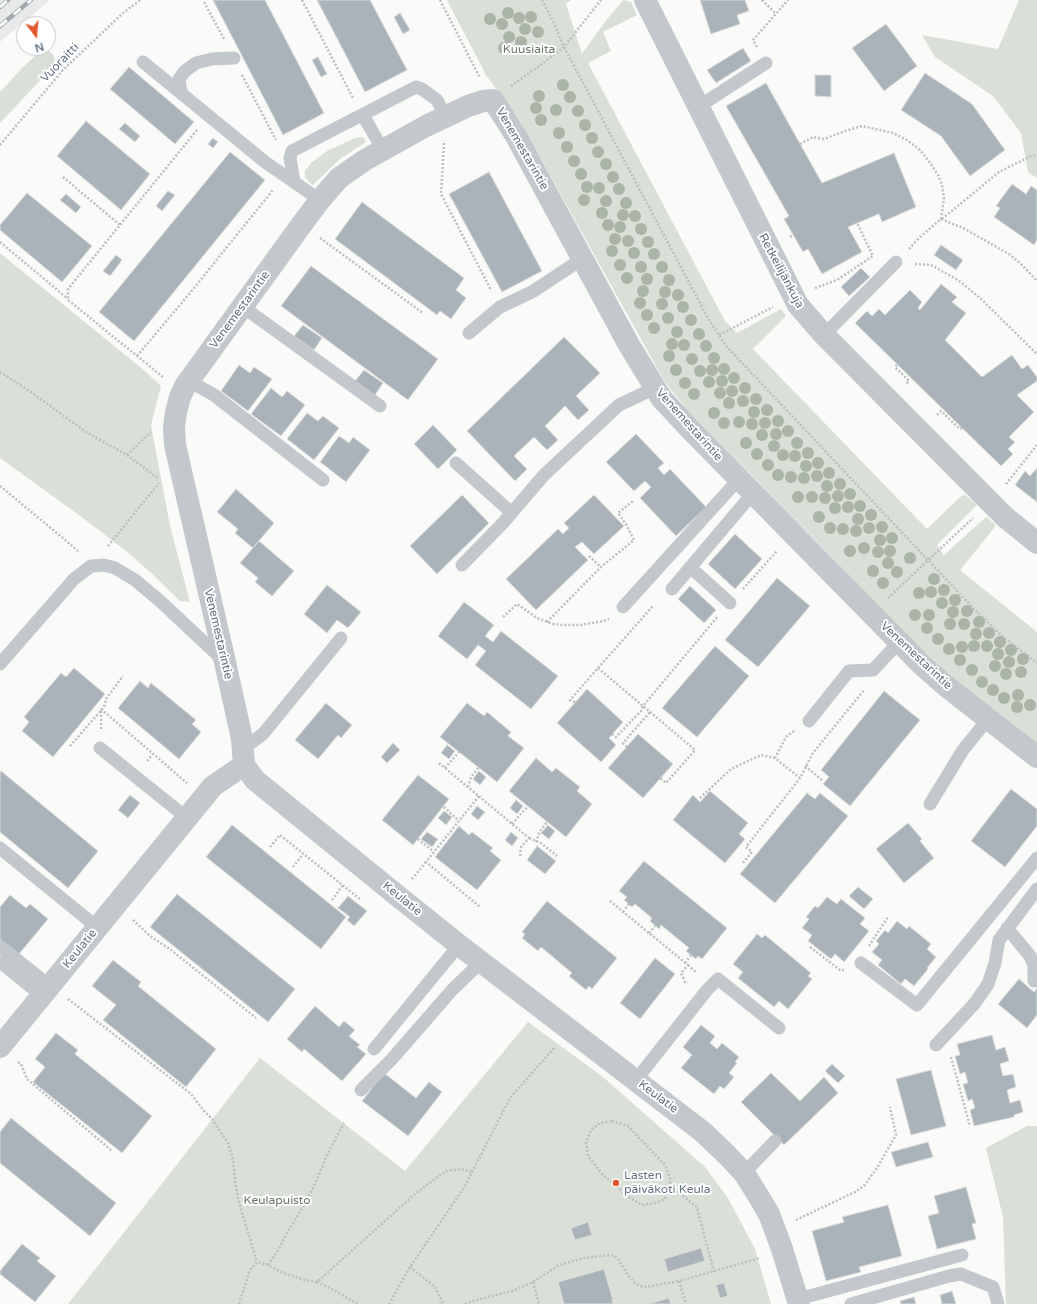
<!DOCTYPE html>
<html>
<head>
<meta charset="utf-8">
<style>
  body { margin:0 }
  #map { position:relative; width:1037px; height:1304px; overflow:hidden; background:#fafaf8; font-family:"Varela Round",sans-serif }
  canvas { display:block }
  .north { position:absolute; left:16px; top:16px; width:40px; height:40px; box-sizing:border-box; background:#fff; border:1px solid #c1c8cd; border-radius:50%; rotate:164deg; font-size:11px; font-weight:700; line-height:16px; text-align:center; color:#657683 }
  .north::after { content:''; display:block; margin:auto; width:14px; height:18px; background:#e4572e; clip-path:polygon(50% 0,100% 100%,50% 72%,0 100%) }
</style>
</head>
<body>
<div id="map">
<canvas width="1037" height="1304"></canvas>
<div class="north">N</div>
</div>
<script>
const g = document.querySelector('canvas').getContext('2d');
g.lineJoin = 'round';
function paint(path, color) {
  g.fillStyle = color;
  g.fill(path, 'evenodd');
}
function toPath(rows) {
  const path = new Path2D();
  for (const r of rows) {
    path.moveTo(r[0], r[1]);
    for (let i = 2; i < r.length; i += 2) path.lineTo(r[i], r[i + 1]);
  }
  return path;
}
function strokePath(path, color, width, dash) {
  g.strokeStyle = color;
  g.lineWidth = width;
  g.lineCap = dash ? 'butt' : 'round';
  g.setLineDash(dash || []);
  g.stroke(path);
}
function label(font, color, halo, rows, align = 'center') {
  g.font = font + ' "Varela Round",sans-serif';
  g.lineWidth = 4;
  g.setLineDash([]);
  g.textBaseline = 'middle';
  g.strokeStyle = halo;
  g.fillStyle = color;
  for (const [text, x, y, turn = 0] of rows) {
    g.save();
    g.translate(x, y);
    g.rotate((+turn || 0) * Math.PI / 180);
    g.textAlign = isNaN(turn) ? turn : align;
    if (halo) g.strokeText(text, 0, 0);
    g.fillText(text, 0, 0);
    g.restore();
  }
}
paint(toPath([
  [0,0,50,0,0,42]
]), '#e8e9e9');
paint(toPath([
  [447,0,571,0,566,4,582,54,604,23,623,0,631,2,637,15,603,32,611,51,588,63,725,321,737,333,781,309,786,316,753,349,927,529,961,496,965,495,977,505,937,545,944,555,986,517,995,524,995,527,960,570,1037,632,1037,748,973,697,893,623,832,557,688,411,671,390,662,377,520,121,486,75],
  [1019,0,1037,0,1037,178,1028,172,1021,133,993,96,935,57,922,35,998,49],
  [44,48,53,54,55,60,50,70,0,123,0,92,23,67],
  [363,137,366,142,340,159,313,185,310,183,305,177,305,171,311,163,327,151,355,138],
  [0,253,140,367,161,386,151,425,170,526,190,602,180,601,149,571,126,551,83,518,0,458],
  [528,1022,603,1077,705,1167,728,1198,755,1249,771,1304,671,1304,669,1298,648,1304,613,1304,612,1300,613,1299,604,1269,558,1282,564,1304,68,1304,260,1058,405,1171],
  [1027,1126,1037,1126,1037,1304,1006,1304,1003,1217,986,1148]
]), '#dadfd7');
const building = toPath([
  [213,0,265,0,324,113,283,135,213,0],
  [317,0,370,0,407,70,365,92,317,0],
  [700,0,745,0,749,11,737,15,740,24,711,34,700,0],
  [400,13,410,30,403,34,394,17,400,13],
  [886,24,917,66,884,91,852,48,886,24],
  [743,48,751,61,716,83,707,70,743,48],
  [318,57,327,74,321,77,312,60,318,57],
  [129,67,194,122,175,144,110,89,129,67],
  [925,73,972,104,1005,150,970,176,941,136,901,110,925,73],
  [815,75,831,75,831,97,815,96,815,75],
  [766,83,822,183,894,153,916,207,882,222,879,214,848,227,862,252,822,274,808,249,803,252,784,219,789,216,726,106,766,83],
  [86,121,150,174,121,210,57,156,86,121],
  [125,123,140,136,135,142,119,129,125,123],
  [213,138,218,142,213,148,208,144,213,138],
  [230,152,265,180,134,341,99,312,230,152],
  [489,172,542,271,502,292,449,194,489,172],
  [1012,184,1026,194,1031,186,1037,190,1037,240,1034,245,994,217,1000,208,996,206,1012,184],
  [168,191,175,195,162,211,156,206,168,191],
  [27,193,92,246,62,282,0,230,0,225,27,193],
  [66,194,81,207,76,213,60,200,66,194],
  [362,202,464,278,456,290,466,298,451,319,440,311,437,315,335,239,362,202],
  [941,245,963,260,956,270,934,255,941,245],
  [116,255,122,260,110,276,103,271,116,255],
  [311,266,438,359,408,400,281,306,311,266],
  [861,268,870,277,849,296,841,287,861,268],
  [941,284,957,297,952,302,966,313,945,340,982,377,1012,355,1022,369,1028,365,1037,377,1037,381,1017,395,1034,412,1009,437,1015,442,1008,449,1013,454,1001,466,855,323,867,311,872,316,879,309,885,315,910,290,922,302,918,308,920,310,941,284],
  [303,325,322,338,314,350,294,336,303,325],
  [564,337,600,373,576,396,589,410,578,420,565,406,545,426,558,440,547,450,534,437,514,456,527,469,515,481,467,431,564,337],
  [239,365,250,373,254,367,272,379,248,411,221,391,239,365],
  [364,370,383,383,375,395,355,381,364,370],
  [271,388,282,397,287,391,305,405,281,436,251,414,271,388],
  [307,413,318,421,323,416,339,428,314,460,287,439,307,413],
  [433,425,457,450,438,469,414,444,433,425],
  [636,434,664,463,658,468,664,475,670,469,706,507,676,536,640,498,651,487,645,481,634,491,606,462,636,434],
  [339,436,349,443,353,437,370,450,346,482,320,462,339,436],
  [1037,468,1037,502,1015,485,1025,471,1030,476,1037,468],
  [236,489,274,523,253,548,235,533,238,529,217,512,236,489],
  [462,495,489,523,437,574,410,546,462,495],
  [594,495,624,526,594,554,582,542,575,547,588,560,536,610,506,579,558,529,563,534,569,528,564,523,594,495],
  [735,534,762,559,735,589,708,564,735,534],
  [259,541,294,571,272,596,255,582,258,578,240,563,259,541],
  [777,578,810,606,758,667,725,640,777,578],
  [327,585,361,612,348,628,337,620,327,633,304,614,327,585],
  [690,586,716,610,704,623,678,599,690,586],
  [464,602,494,625,485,636,493,642,501,631,558,676,531,709,475,665,486,651,478,645,467,659,438,636,464,602],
  [715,646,749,676,697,737,662,708,715,646],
  [74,668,105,694,53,757,22,731,29,722,24,717,61,673,66,677,74,668],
  [140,681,148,688,151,683,196,720,192,724,201,732,179,759,118,708,140,681],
  [587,689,623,722,609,738,616,745,601,762,557,723,587,689],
  [884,691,920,720,850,806,823,784,829,777,821,770,884,691],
  [326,703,352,725,341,738,338,735,318,759,295,740,326,703],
  [467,703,484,716,487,712,511,732,508,736,524,748,497,782,440,737,467,703],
  [638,734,673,764,643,798,608,768,638,734],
  [393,743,400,750,387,763,381,757,393,743],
  [447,745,455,751,449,759,441,753,447,745],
  [536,758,552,772,556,768,580,787,577,791,592,804,566,837,509,791,536,758],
  [1,771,98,851,68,888,0,832,0,773,1,771],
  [479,771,486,777,480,785,473,779,479,771],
  [418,775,449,799,413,845,382,820,418,775],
  [1011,789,1037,809,1037,826,1005,867,971,841,1011,789],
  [710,791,748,823,739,834,745,839,725,863,673,820,693,795,700,802,710,791],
  [807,793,815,799,820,793,848,816,775,903,740,874,807,793],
  [130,795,140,803,128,818,118,810,130,795],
  [516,800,523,806,517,814,510,808,516,800],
  [477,806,485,812,478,820,471,814,477,806],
  [444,811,452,817,446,825,438,818,444,811],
  [908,823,922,839,920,841,934,858,904,883,876,849,908,823],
  [232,825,346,917,321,949,206,857,232,825],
  [548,825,555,831,549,839,541,833,548,825],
  [459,826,469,835,472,832,493,848,490,851,501,860,477,890,435,857,459,826],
  [427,832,438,839,432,847,421,839,427,832],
  [511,832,518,838,512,846,505,840,511,832],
  [537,846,556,861,545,874,527,860,537,846],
  [644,861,727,928,702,959,698,956,696,959,686,951,689,948,661,925,659,929,650,921,652,918,635,904,632,907,624,900,627,897,619,891,644,861],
  [858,887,873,899,864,909,849,896,858,887],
  [177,894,295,989,268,1022,150,927,177,894],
  [10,895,26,908,30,904,48,919,19,954,0,939,0,907,10,895],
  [348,896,367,911,354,926,347,920,350,917,338,908,348,896],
  [827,897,837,904,841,899,865,918,860,924,869,931,844,962,835,954,831,959,808,941,812,935,802,928,809,919,806,917,815,906,818,908,827,897],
  [547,901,617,958,592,989,589,986,586,990,569,976,572,973,541,947,538,951,522,938,525,934,522,932,547,901],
  [897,921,907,929,909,926,931,944,927,949,936,957,927,968,928,969,914,986,905,979,901,984,878,965,882,960,872,952,879,944,876,941,885,930,888,933,897,921],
  [757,934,762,938,765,935,811,973,808,976,812,979,788,1009,779,1001,774,1007,738,978,743,972,733,964,757,934],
  [655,958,675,974,640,1019,620,1003,655,958],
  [113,960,141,982,138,986,216,1049,186,1087,103,1020,116,1005,92,986,113,960],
  [1019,979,1034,992,1037,988,1037,1015,1027,1028,998,1004,1019,979],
  [315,1006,339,1027,344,1021,355,1030,349,1036,360,1045,357,1047,366,1054,342,1081,304,1049,302,1052,287,1039,315,1006],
  [701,1025,715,1036,710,1043,717,1049,722,1043,739,1057,735,1062,737,1063,729,1073,734,1077,724,1089,720,1086,714,1094,681,1068,692,1055,683,1047,701,1025],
  [56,1033,78,1050,75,1054,152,1116,122,1153,33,1082,45,1067,35,1059,56,1033],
  [992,1035,996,1050,1005,1047,1009,1061,1000,1064,1003,1076,1013,1074,1016,1087,1007,1090,1010,1103,1020,1100,1023,1112,1014,1115,1014,1117,974,1126,970,1110,975,1108,972,1099,968,1101,963,1084,968,1083,965,1072,960,1074,955,1056,960,1055,957,1044,992,1035],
  [832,1064,845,1076,838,1083,825,1071,832,1064],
  [931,1070,946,1126,911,1135,896,1079,931,1070],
  [384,1073,416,1098,429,1082,442,1092,408,1136,362,1101,384,1073],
  [771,1073,800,1101,824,1077,838,1093,784,1145,741,1102,771,1073],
  [11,1118,116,1203,90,1236,0,1163,0,1132,11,1118],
  [928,1142,933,1157,896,1167,891,1152,928,1142],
  [966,1187,976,1223,972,1224,976,1239,937,1249,928,1216,939,1213,934,1196,966,1187],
  [888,1205,902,1256,859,1267,861,1272,826,1281,812,1231,844,1222,842,1217,888,1205],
  [588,1222,592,1235,575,1240,571,1228,588,1222],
  [22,1244,40,1258,37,1261,56,1276,35,1302,0,1274,0,1271,22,1244],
  [701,1248,705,1261,668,1272,664,1259,701,1248],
  [604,1269,613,1300,612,1300,613,1304,564,1304,558,1282,604,1269],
  [724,1283,728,1296,720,1298,716,1285,724,1283],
  [952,1291,956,1304,942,1304,940,1295,952,1291],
  [914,1297,916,1304,901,1304,900,1301,914,1297],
  [669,1298,671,1304,648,1304,669,1298]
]);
paint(building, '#aab3b9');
strokePath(building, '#dcdcda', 1);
strokePath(toPath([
  [302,0,353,98],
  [440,0,480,78],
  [542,0,553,21,564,47,709,320,727,347,975,610,1003,637,1037,663],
  [762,0,776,14],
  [204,2,224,39],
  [757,47,753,40,788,0],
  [242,75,276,140],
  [511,86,539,66,564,47,601,0],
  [444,143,441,194,491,290],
  [800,144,813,137,824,139,845,131,862,126,893,133,907,140,920,150,931,164,938,175,942,185,944,199,941,219],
  [0,145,63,70,123,13,140,0],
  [63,177,120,225],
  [942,219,999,172,1031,156,1037,155],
  [790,237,798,232],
  [320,238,423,313],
  [0,242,68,299],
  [909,249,919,238,941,219,963,228,1009,254,1020,263,1037,281],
  [915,264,931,265,958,280,980,298,1037,354],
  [815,288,837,280,873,256,857,223],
  [719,335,773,307],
  [137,356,190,293,273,190],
  [897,365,895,367,909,381,906,384],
  [0,372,31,392,86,432,127,455,151,432],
  [163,377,68,300,68,289,197,130],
  [937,415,941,411,960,429,962,428],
  [127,455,159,479],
  [1006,484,1037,445],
  [0,486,70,544,78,551],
  [108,546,159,483],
  [589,556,601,567],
  [743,589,777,551],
  [888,598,973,518],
  [503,617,517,604,537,618,553,624,563,625,580,625,604,621,609,619],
  [547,622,601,567,634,540,627,526,618,513,633,501],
  [598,668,653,606],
  [575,702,570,700,598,668,695,750,666,783,660,778],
  [101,729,101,709,187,783],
  [794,731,786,737,775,758,800,778,813,753,864,690],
  [612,734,616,737,641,711,643,706,718,616],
  [70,746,104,707,106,699,123,676],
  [627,747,623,743,650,712],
  [147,761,153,754],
  [439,763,529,838,521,847,520,858],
  [805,766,822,780],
  [445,768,459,752],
  [468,787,471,777,479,767],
  [479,796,426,862,480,907],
  [700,798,731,769,761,755,775,758],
  [444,807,459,821],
  [512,824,528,806],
  [529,838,541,843,557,856],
  [418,839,434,852],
  [536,842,540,831,547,822],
  [270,847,280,835,361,900],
  [743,863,752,852,746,847,800,778],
  [293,867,303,854],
  [412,879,426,862],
  [332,900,343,885],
  [610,901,688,965,681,973,685,982,688,982],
  [623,912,629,904],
  [133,920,150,936,171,950,256,1018],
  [649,933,655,926],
  [869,946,888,917],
  [810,947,840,970,844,970],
  [685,963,691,955],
  [688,965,697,973],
  [68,999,191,1094,204,1111,212,1119,228,1143,233,1159,235,1181,239,1203,257,1262],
  [951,1057,970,1126],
  [18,1062,21,1064,27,1079,111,1150],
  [612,1121,628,1126,665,1165,670,1178,670,1186,665,1199,655,1203,642,1205,630,1198,602,1174,588,1156,586,1142,591,1130,600,1123,612,1121],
  [670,1186,697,1207,714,1272],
  [796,1220,855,1192,864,1186,877,1168,896,1135,890,1107],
  [268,1265,277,1252,287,1233,303,1207,316,1182,327,1155,344,1123],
  [410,1267,435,1287,443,1304],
  [679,1281,686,1304],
  [317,1282,328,1287,358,1304],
  [533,1282,539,1304],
  [239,1304,250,1270,257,1262,268,1265,283,1273,305,1280,317,1282,415,1194,436,1178,447,1171,461,1169,473,1172],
  [389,1304,410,1267,465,1186,510,1098,555,1047],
  [465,1304,473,1301,515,1290,533,1282,559,1265,584,1258,610,1255,615,1256,618,1259,628,1275,635,1283,640,1286,646,1287,679,1281,760,1258]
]), '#bbbfc2', 2.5, [2, 2]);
strokePath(toPath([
  [143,62,265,162,320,200],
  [182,94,180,87,179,79,185,71,196,63,212,59,234,58],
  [698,107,766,63],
  [363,115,372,131,383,150],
  [294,182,290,158,292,151,416,87,422,89,437,100,446,117],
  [243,307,380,406],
  [469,333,500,307,532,292,582,259],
  [824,335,896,262],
  [189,381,214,395,323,480],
  [456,463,512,513],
  [462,565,503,523,544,475,619,405,655,388],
  [690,567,730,603],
  [672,589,753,493],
  [623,607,739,479],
  [0,664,74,579,91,566,104,565,115,568,135,580,160,601,223,660],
  [809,721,849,671,873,670,899,642],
  [100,748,187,818],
  [243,749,263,734,341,638],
  [930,804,963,750,988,719],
  [0,848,98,928],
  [1007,928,1030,956,1034,965,1034,981],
  [0,946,50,986],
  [0,962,42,996],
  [861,963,917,1005,1037,858],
  [936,1045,975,1003,988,984,995,963,999,940,1037,889],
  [374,1049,459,945],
  [636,1080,707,990,718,979,779,1028],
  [361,1090,392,1059,452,990,481,962],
  [744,1173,775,1141],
  [798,1299,962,1255],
  [851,1304,949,1276,961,1274,993,1287,998,1304]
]), '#c3c8cc', 13);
strokePath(toPath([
  [645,0,798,305,824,335,990,502,1005,517,1037,543],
  [244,765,242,739,225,662,175,445,174,427,176,412,180,397,185,386,302,224,320,200,339,178,365,160,426,126,468,106,483,101,493,100,516,136,629,345,662,399,690,429,921,664,946,686,1037,757],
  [0,1047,213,786,244,765,255,780,399,897,459,945,703,1132,726,1154,744,1173,759,1197,769,1214,782,1249,799,1304]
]), '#c3c8cc', 22);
const rail = toPath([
  [0,7,8,0],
  [0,26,31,0]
]);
strokePath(rail, '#a2aab0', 4.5);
strokePath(rail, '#fff', 3, [9]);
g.fillStyle = '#aab4a7';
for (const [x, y] of [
  [508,13],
  [531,17],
  [519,18],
  [490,19],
  [502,24],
  [525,29],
  [538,32],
  [509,37],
  [521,42],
  [504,48],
  [563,85],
  [539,96],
  [570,97],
  [536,108],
  [556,110],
  [578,111],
  [541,120],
  [585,125],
  [559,133],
  [592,138],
  [567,147],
  [598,152],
  [574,161],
  [606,164],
  [581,174],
  [613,177],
  [587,187],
  [599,188],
  [619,189],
  [584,200],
  [606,201],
  [626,203],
  [602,213],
  [623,215],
  [635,216],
  [608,225],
  [620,227],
  [641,229],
  [615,239],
  [628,241],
  [648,242],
  [612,251],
  [634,253],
  [654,254],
  [620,265],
  [641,267],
  [662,267],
  [627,278],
  [647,279],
  [669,280],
  [643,291],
  [665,292],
  [678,295],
  [640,303],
  [662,304],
  [683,307],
  [647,315],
  [668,318],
  [691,320],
  [654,328],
  [677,332],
  [699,334],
  [672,344],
  [684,345],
  [706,346],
  [669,356],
  [714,358],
  [692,359],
  [724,369],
  [676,370],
  [712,370],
  [700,371],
  [734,378],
  [722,381],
  [709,382],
  [685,383],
  [745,388],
  [732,391],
  [720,393],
  [694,394],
  [756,399],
  [743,401],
  [729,403],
  [767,410],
  [754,412],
  [714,413],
  [778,421],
  [739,422],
  [724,423],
  [765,423],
  [752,424],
  [788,431],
  [776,434],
  [762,435],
  [746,443],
  [797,443],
  [774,446],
  [808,453],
  [757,454],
  [783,455],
  [795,456],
  [818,463],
  [768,465],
  [806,466],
  [829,473],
  [778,475],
  [817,476],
  [791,477],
  [804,478],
  [840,484],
  [827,486],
  [850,494],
  [838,496],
  [798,497],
  [812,497],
  [825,498],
  [860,506],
  [848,507],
  [835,508],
  [871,515],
  [819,517],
  [858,519],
  [882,527],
  [830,528],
  [869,528],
  [843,529],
  [856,531],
  [892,538],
  [880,540],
  [864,548],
  [850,551],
  [890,551],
  [878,552],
  [910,558],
  [888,563],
  [873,571],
  [897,572],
  [934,579],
  [883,583],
  [944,590],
  [931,592],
  [919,593],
  [955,600],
  [942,603],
  [967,611],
  [953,612],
  [915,615],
  [929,615],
  [979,622],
  [950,624],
  [964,624],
  [927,628],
  [989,633],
  [976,634],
  [938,639],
  [1000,642],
  [974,646],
  [987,646],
  [962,647],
  [949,649],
  [1011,650],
  [998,654],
  [1023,659],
  [960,660],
  [1009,662],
  [995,666],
  [972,670],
  [1021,672],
  [1006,674],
  [982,682],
  [993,690],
  [1018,695],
  [1004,698],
  [1030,705],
  [1017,707]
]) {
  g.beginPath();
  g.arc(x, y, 6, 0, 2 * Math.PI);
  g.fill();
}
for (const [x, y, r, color] of [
  [616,1183,4,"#e4572e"]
]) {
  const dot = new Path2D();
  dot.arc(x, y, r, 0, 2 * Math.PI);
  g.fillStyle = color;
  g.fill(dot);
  strokePath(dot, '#fff', 1.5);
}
label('12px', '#687a64', '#fff', [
  ["Kuusiaita",529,50],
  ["Keulapuisto",277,1201]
]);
label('12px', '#657683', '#fff', [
  ["Vuoraitti",60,63,-46],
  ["Venemestarintie",522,149,60],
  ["Retkeilijänkuja",781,271,62],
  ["Venemestarintie",240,310,-54],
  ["Venemestarintie",689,425,48],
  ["Venemestarintie",218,634,77],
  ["Venemestarintie",916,656,43],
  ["Keulatie",402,899,39],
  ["Keulatie",80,949,-51],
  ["Keulatie",658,1097,37]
]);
label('12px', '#657683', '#fff', [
  ["Lasten",624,1176],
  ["päiväkoti Keula",624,1190]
], 'left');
</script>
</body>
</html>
